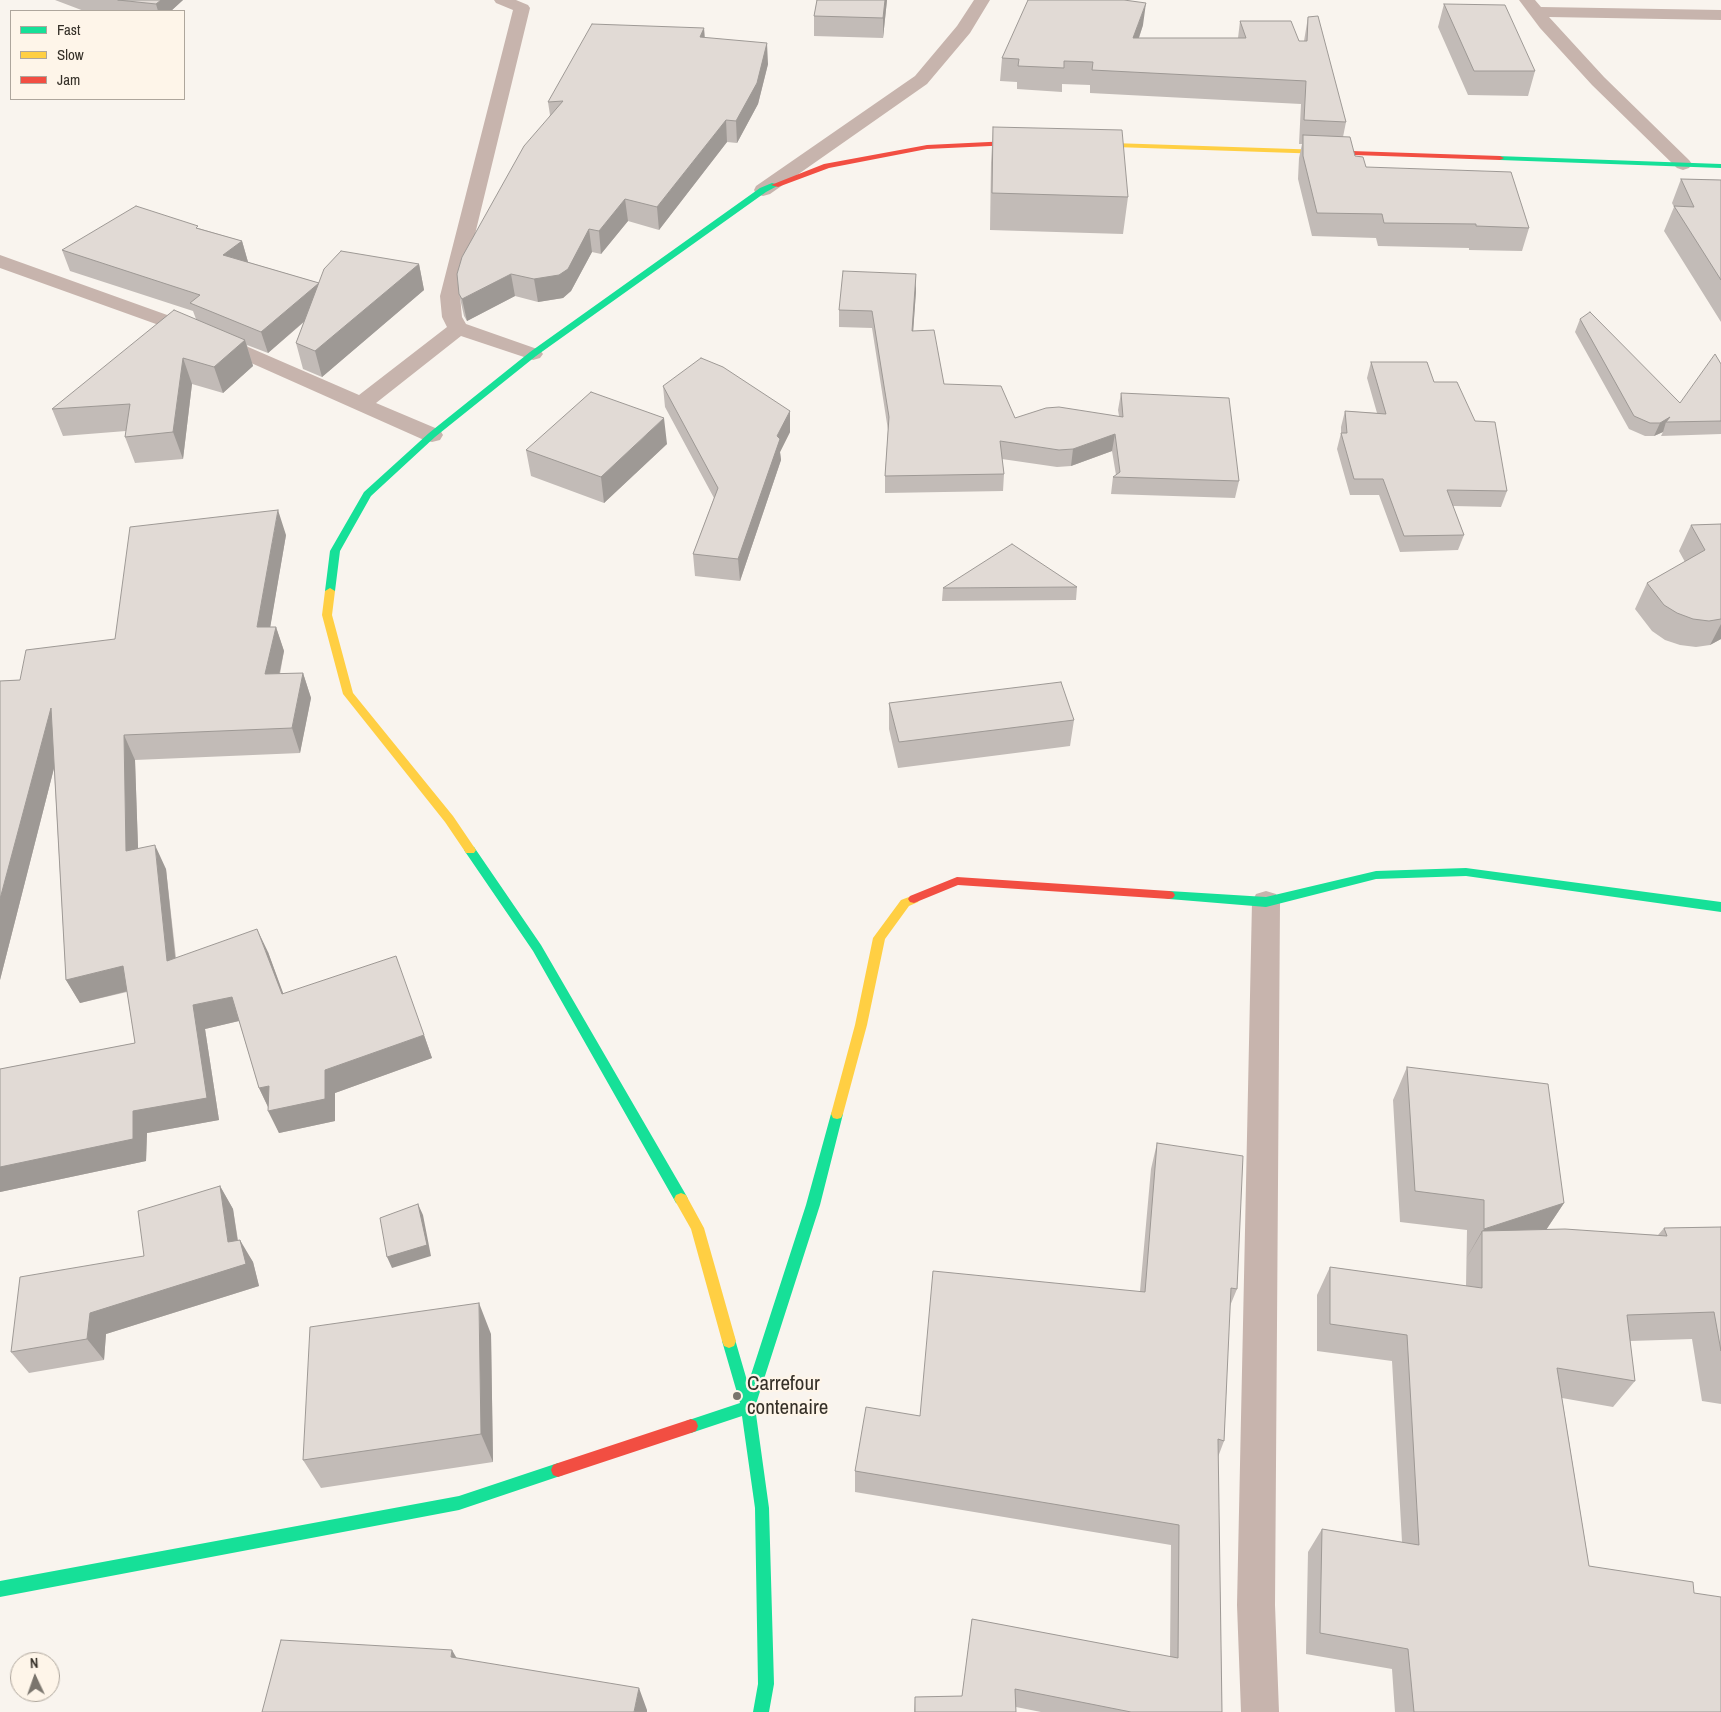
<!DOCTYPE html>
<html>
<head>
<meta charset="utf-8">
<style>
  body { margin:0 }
  #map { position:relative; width:1721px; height:1712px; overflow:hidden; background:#f9f4ee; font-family:"Archivo Narrow",sans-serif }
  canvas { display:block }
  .legend { position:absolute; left:10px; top:10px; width:175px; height:90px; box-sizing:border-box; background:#fef5e9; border:1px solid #aea69c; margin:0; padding:6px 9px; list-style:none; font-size:15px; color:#353028 }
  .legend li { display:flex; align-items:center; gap:10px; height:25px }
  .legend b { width:25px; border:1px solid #aea69c }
  .north { position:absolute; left:10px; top:1652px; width:50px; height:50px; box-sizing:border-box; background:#fef5e9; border:1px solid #aea69c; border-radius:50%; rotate:357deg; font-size:14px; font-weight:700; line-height:20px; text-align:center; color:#353028 }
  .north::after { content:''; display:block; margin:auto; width:18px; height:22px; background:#7a756d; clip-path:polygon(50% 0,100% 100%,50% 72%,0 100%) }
</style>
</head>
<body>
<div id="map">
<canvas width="1721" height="1712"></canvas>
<ul class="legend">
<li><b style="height:6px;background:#16e098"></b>Fast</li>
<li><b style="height:6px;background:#ffcf43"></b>Slow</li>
<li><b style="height:6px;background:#f24e42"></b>Jam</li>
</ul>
<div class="north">N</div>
</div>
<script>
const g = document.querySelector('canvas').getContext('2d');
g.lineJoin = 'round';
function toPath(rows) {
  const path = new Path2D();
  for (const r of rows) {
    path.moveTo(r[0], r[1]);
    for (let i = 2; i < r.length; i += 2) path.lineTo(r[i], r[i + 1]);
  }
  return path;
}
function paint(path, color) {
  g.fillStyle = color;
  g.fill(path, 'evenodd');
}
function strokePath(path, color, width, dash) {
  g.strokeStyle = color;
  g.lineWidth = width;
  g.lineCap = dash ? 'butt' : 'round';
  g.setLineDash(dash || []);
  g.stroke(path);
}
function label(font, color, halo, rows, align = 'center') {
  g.font = font + ' "Archivo Narrow",sans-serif';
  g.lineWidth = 4.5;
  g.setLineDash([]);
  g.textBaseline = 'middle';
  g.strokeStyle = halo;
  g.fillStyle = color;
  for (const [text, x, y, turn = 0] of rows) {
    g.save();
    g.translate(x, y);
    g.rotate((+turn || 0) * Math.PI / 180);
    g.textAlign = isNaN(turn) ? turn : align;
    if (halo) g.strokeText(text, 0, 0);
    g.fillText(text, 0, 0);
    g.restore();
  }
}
paint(toPath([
  [494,0,516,0,528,5,530,8,460,296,462,317,466,324,540,350,543,354,540,358,533,360,461,336,376,403,440,430,443,435,440,440,432,442,424,440,195,338,0,268,0,255,209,330,359,395,447,327,442,317,440,296,513,10,496,3,494,0],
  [974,0,990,0,970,33,927,84,770,194,763,196,756,194,754,190,756,186,915,76,957,26,974,0],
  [1519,0,1535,0,1541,7,1721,10,1721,20,1549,17,1604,77,1689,160,1692,164,1689,168,1683,170,1677,168,1592,85,1540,28,1519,0],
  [1266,891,1276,894,1280,902,1275,1605,1279,1712,1241,1712,1237,1605,1252,902,1256,894,1266,891]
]), '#c7b4ad');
paint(toPath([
  [1497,156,1721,164,1721,168,1500,160,1496,158,1497,156],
  [772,183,779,185,766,192,536,356,435,437,371,496,340,551,335,591,330,594,327,593,325,591,330,551,364,492,429,433,530,352,760,188,772,183],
  [470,846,474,847,541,945,686,1195,688,1199,686,1203,681,1205,676,1203,533,951,466,853,464,850,466,847,470,846],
  [1466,868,1721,902,1721,912,1466,876,1376,879,1266,907,1169,899,1165,898,1163,895,1165,892,1169,891,1266,897,1376,871,1466,868],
  [837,1109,841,1110,843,1114,820,1205,755,1407,769,1508,774,1684,769,1712,753,1712,758,1684,755,1508,742,1416,691,1433,686,1431,684,1426,686,1421,740,1403,722,1341,724,1336,729,1334,734,1336,748,1384,806,1205,831,1114,833,1110,837,1109],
  [558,1463,563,1465,565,1470,563,1475,459,1510,0,1597,0,1581,459,1496,558,1463]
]), '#16e098');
paint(toPath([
  [1082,142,1354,151,1358,153,1354,155,1085,146,1081,144,1082,142],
  [330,588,335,591,332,615,353,693,453,816,474,847,476,850,474,853,466,853,445,822,343,694,322,615,325,591,330,588],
  [914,895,918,896,920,899,918,902,909,906,885,939,867,1025,843,1114,841,1118,837,1119,833,1118,831,1114,855,1025,873,938,901,900,914,895],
  [681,1193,686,1195,704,1228,736,1341,734,1346,729,1348,724,1346,722,1341,691,1229,674,1199,676,1195,681,1193]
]), '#ffcf43');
paint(toPath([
  [1030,140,1034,142,1033,144,927,149,829,168,778,187,771,185,824,164,927,145,1030,140],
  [1351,151,1500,156,1504,158,1500,160,1354,155,1351,155,1351,151],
  [957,877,1169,891,1173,892,1175,895,1173,898,1169,899,958,885,914,903,910,902,908,899,910,896,957,877],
  [691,1419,696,1421,698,1426,696,1431,691,1433,558,1477,553,1475,551,1470,553,1465,558,1463,691,1419]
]), '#f24e42');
paint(toPath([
  [55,0,183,0,171,11,84,11],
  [817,0,887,0,883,38,814,36,814,16],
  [1444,4,1535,71,1528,96,1468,95,1438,27],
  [1308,17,1346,122,1343,137,1355,156,1366,167,1529,228,1522,251,1469,250,1469,248,1378,246,1376,238,1312,236,1298,179,1299,158,1302,144,1299,144,1301,104,1090,93,1090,85,1062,84,1062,92,1017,89,1017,82,1000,81,1002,58,1143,25,1139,38,1238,38,1240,21,1299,41,1304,41],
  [704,28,705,38,768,64,758,104,737,143,727,142,659,230,628,221,601,254,592,252,571,291,563,298,538,302,515,296,467,321,464,316,459,294,550,115,548,102],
  [993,127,1128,197,1123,234,990,230,991,163],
  [1681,179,1721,180,1721,322,1664,231,1674,207,1672,203],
  [198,228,242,241,248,262,319,283,419,264,424,290,322,377,303,369,296,343,304,322,268,353,247,345,253,366,223,393,192,384,183,459,135,463,125,437,126,431,63,436,52,409,196,319,193,311,70,271,62,250],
  [916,291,913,331,944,384,1015,418,1119,416,1118,410,1121,393,1239,481,1235,498,1111,494,1113,477,1116,475,1112,451,1071,466,1057,467,1002,459,1004,474,1003,491,885,493,885,476,888,430,872,328,839,327,839,310],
  [1580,319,1680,403,1721,364,1721,434,1661,436,1663,432,1654,436,1645,436,1629,429,1575,332],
  [1371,362,1434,382,1507,491,1501,507,1453,506,1464,535,1458,550,1400,552,1379,495,1350,495,1337,449,1341,433,1341,427,1345,411,1377,413,1367,378],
  [663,386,790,411,790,432,780,452,781,460,740,581,695,576,693,554,714,498,665,407],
  [667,444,604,503,531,476,526,450],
  [1721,524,1721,639,1710,645,1696,647,1680,645,1665,640,1652,631,1635,609,1647,583,1685,562,1679,551,1691,525],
  [286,535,270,627,276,627,284,651,280,674,303,673,311,698,300,753,135,760,138,849,166,869,176,958,268,952,283,994,424,1035,432,1058,335,1093,335,1121,279,1133,268,1107,259,1088,239,1021,205,1029,219,1120,147,1133,146,1161,0,1192,0,1069,135,1043,127,992,80,1003,66,980,54,768,0,980,0,681,20,680,115,639],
  [1077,587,1076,600,942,601,943,588],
  [889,703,1074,720,1070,746,898,768,889,729],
  [1407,1067,1564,1203,1546,1230,1658,1235,1664,1228,1721,1227,1721,1404,1702,1401,1692,1339,1630,1341,1635,1381,1613,1407,1562,1398,1589,1566,1694,1593,1721,1712,1395,1712,1392,1669,1306,1654,1308,1552,1322,1529,1402,1542,1392,1361,1317,1351,1317,1295,1330,1267,1466,1286,1467,1230,1400,1222,1393,1100],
  [1157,1143,1237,1289,1230,1306,1224,1441,1218,1457,1222,1712,1041,1712,1016,1707,1016,1712,914,1712,915,1697,962,1696,972,1619,1170,1657,1171,1545,855,1492,855,1471,920,1416,1140,1291,1151,1169],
  [220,1186,233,1209,238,1240,253,1262,259,1286,106,1334,104,1360,29,1373,11,1352,144,1256],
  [491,1334,493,1462,321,1488,303,1460]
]), '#c2bbb7');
paint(toPath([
  [161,0,183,0,171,11,158,11,156,4],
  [885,0,887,0,883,38,883,18],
  [1146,3,1143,25,1131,61,1133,38],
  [704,28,705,49,700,37],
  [767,43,768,64,758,104,737,143,736,121],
  [726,120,727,142,659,230,657,207],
  [625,199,628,221,601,254,599,231],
  [589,229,592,252,571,291,563,298,538,302,534,279],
  [242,241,248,262,230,276,223,255],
  [419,264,424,290,322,377,315,351],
  [511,274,515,296,467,321,462,299],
  [916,274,916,291,912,348,912,331],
  [319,283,324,304,268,353,261,332],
  [245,340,253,366,223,393,214,367],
  [183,358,192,384,183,459,173,432],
  [790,411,790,432,780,452,781,460,740,581,738,559,777,436],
  [1670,417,1666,422,1663,432,1654,436,1660,423],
  [664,418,667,444,604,503,601,477],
  [1115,434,1112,451,1071,466,1073,449],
  [278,510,286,535,266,652,257,627],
  [1721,624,1721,639,1710,645],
  [276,627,284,651,274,699,265,674],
  [303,673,311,698,300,753,292,728],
  [51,708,63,733,0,980,0,899],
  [124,735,135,760,139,875,126,851],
  [155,845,166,869,178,985,167,961],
  [257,929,268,952,292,1017,282,994],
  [123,966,136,989,80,1003,66,980],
  [232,997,243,1020,205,1029,219,1120,147,1133,146,1161,0,1192,0,1167,133,1111,193,1005],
  [424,1035,432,1058,335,1093,335,1121,279,1133,268,1111,270,1111,259,1088,269,1086,325,1070],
  [220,1186,233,1209,241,1264,228,1242],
  [1564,1203,1544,1233,1482,1231,1466,1259,1484,1229],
  [418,1204,423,1215,431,1256,392,1268,387,1257],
  [240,1240,253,1262,259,1286,106,1334,104,1360,87,1339,90,1313],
  [479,1303,491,1334,493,1462,481,1434],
  [452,1650,466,1674,451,1657],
  [639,1688,647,1710,647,1712,634,1712]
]), '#9e9995');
const building = toPath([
  [118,0,161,0,156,4,118,0],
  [817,0,885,0,883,18,814,16,817,0],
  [1028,0,1124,0,1146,3,1133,38,1246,38,1240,21,1291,21,1299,41,1307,41,1308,17,1318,16,1346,122,1304,120,1306,81,1092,70,1093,62,1064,61,1064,68,1018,66,1019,59,1002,58,1028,0],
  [1444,4,1505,5,1535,71,1474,71,1444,4],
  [592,24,704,28,700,37,767,43,757,83,736,121,726,120,657,207,625,199,599,231,589,229,568,269,559,275,534,279,511,274,462,299,459,294,457,274,462,257,524,146,563,101,548,102,592,24],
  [993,127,1122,130,1128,197,992,193,993,127],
  [1303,135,1350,137,1355,156,1363,157,1366,167,1511,172,1529,228,1476,226,1476,224,1384,223,1382,214,1317,213,1303,156,1303,135],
  [1681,179,1721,180,1721,280,1674,206,1694,207,1681,179],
  [136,206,198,226,196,228,242,241,223,255,319,283,261,332,190,303,200,295,62,250,136,206],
  [341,251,419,264,315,351,296,343,324,269,341,251],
  [843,271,916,274,912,331,934,330,944,384,1001,386,1015,418,1046,408,1059,407,1123,417,1121,393,1229,398,1239,481,1113,477,1120,472,1115,434,1073,449,1059,450,1000,441,1004,474,885,476,889,417,872,311,839,310,843,271],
  [174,310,245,340,214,367,183,358,173,432,125,437,130,404,52,409,174,310],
  [1590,312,1680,403,1715,354,1721,364,1721,421,1666,422,1670,417,1660,423,1650,423,1634,416,1580,319,1590,312],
  [701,358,723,367,790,411,777,436,780,439,738,559,693,554,718,488,663,386,701,358],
  [1371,362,1427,362,1434,382,1457,382,1475,421,1495,422,1507,491,1447,490,1464,535,1404,536,1383,479,1354,479,1341,433,1347,433,1345,411,1386,414,1371,362],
  [591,392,664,418,601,477,526,450,591,392],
  [278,510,257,627,276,627,265,674,303,673,292,728,124,735,126,851,155,845,167,961,257,929,282,994,396,956,424,1035,325,1070,325,1099,268,1111,269,1086,259,1088,232,997,193,1005,207,1098,133,1111,133,1139,0,1167,0,1069,135,1043,123,966,66,980,51,708,0,899,0,681,20,680,26,650,115,639,130,527,278,510],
  [1721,524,1721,619,1709,621,1693,619,1677,613,1664,605,1647,583,1705,550,1691,525,1721,524],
  [1012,544,1077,587,943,588,1012,544],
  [1061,682,1074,720,899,742,889,703,1061,682],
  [1407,1067,1548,1084,1564,1203,1484,1229,1484,1200,1415,1191,1407,1067],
  [1157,1143,1243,1156,1237,1289,1231,1288,1224,1441,1218,1439,1222,1712,1131,1712,1015,1689,1016,1712,915,1712,915,1697,962,1696,972,1619,1178,1658,1179,1525,855,1471,866,1407,920,1416,933,1271,1145,1292,1157,1143],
  [220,1186,228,1242,240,1240,246,1264,90,1313,87,1339,11,1352,20,1277,144,1256,138,1211,220,1186],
  [418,1204,427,1245,387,1257,380,1218,418,1204],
  [1721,1227,1721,1351,1714,1312,1627,1315,1635,1381,1557,1368,1589,1566,1693,1582,1694,1593,1721,1597,1721,1712,1414,1712,1408,1649,1320,1633,1322,1529,1419,1545,1407,1335,1330,1324,1330,1267,1482,1288,1482,1231,1565,1229,1667,1236,1664,1228,1721,1227],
  [479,1303,481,1434,303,1460,310,1327,479,1303],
  [281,1640,452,1650,451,1657,639,1688,634,1712,262,1712,281,1640]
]);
paint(building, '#e1dad5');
strokePath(building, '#9e9995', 1);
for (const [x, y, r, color] of [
  [737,1396,5,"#7a756d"]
]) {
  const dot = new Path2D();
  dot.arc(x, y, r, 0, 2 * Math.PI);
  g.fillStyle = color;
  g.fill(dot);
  strokePath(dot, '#fef5e9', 2);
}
label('21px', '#353028', '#fef5e9', [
  ["Carrefour",747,1384],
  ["contenaire",747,1408]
], 'left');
</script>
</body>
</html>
